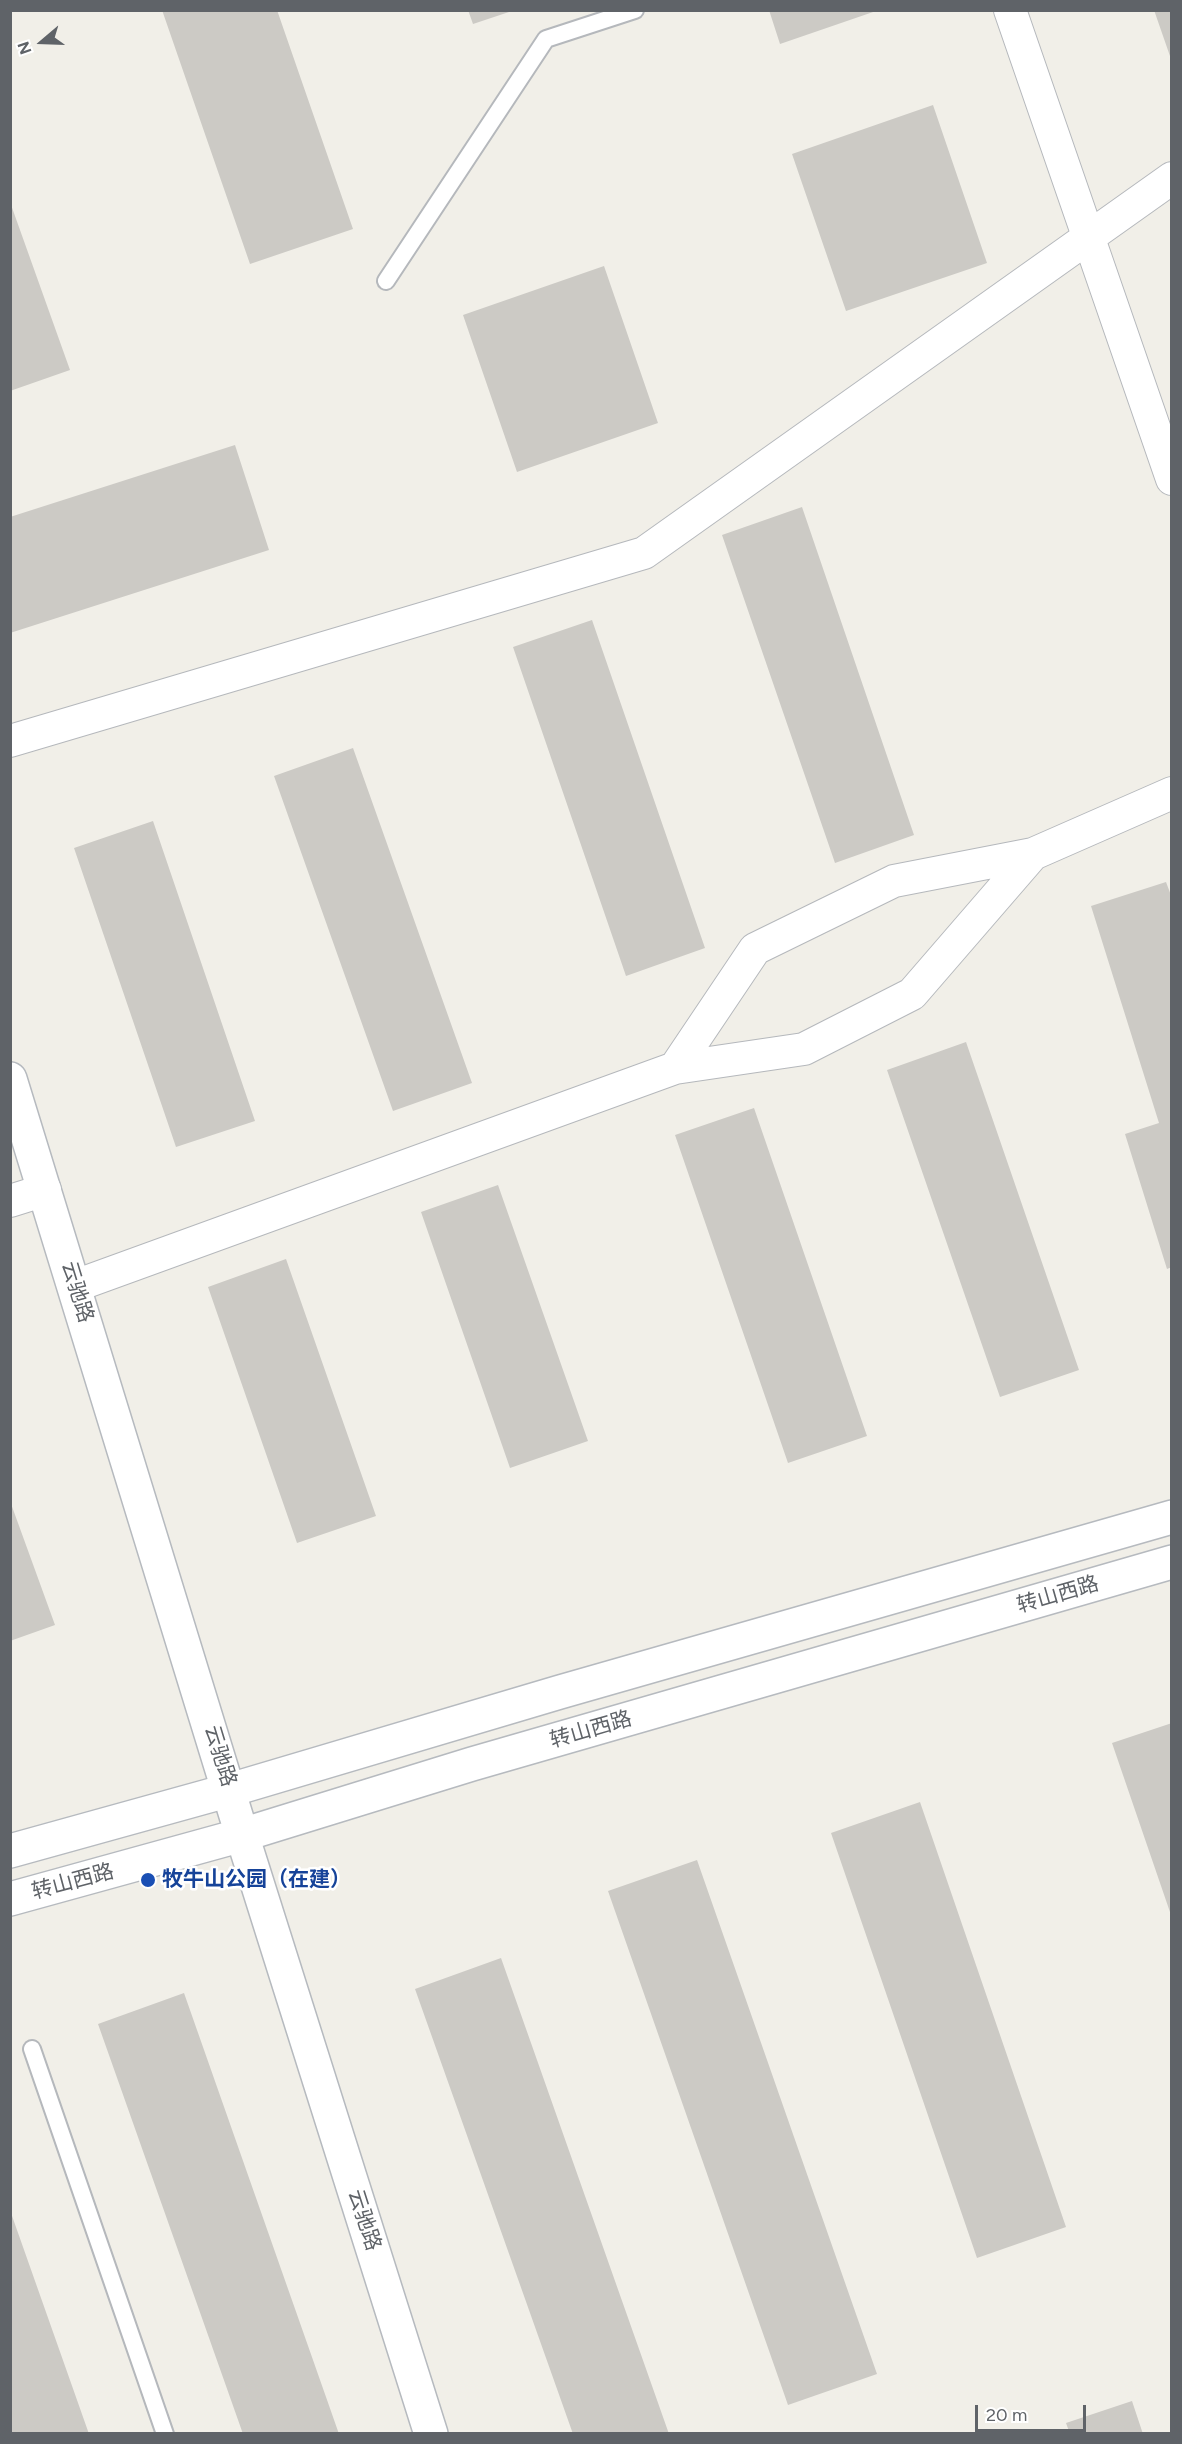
<!DOCTYPE html>
<html>
<head>
<meta charset="utf-8">
<style>
  body { margin:0 }
  #map { position:relative; width:1182px; height:2444px; overflow:hidden; background:#f1efe8; font-family:Figtree,sans-serif }
  canvas { display:block }
  .frame { position:absolute; inset:0; border:12px solid #5f6368; pointer-events:none }
  .north { position:absolute; left:12px; top:12px; width:60px; height:60px; -webkit-text-stroke:4px #fff; paint-order:stroke; rotate:251deg; font-size:16px; font-weight:700; line-height:24px; text-align:center; color:#5f6368 }
  .north::after { content:''; display:block; margin:auto; width:21px; height:27px; background:#5f6368; clip-path:polygon(50% 0,100% 100%,50% 72%,0 100%) }
  .scale { position:absolute; left:975px; top:2405px; width:111px; height:27px; box-sizing:border-box; border:3px solid #5f6368; border-top:0; padding-left:8px; font-size:18px; line-height:21px; white-space:nowrap; color:#5f6368; -webkit-text-stroke:4px #fff; paint-order:stroke }
</style>
</head>
<body>
<div id="map">
<canvas width="1182" height="2444"></canvas>
<div class="frame"></div>
<div class="north">N</div>
<div class="scale">20 m</div>
</div>
<script>
const g = document.querySelector('canvas').getContext('2d');
g.lineJoin = 'round';
function paint(path, color) {
  g.fillStyle = color;
  g.fill(path, 'evenodd');
}
function toPath(rows) {
  const path = new Path2D();
  for (const r of rows) {
    path.moveTo(r[0], r[1]);
    for (let i = 2; i < r.length; i += 2) path.lineTo(r[i], r[i + 1]);
  }
  return path;
}
function strokePath(path, color, width, dash) {
  g.strokeStyle = color;
  g.lineWidth = width;
  g.lineCap = dash ? 'butt' : 'round';
  g.setLineDash(dash || []);
  g.stroke(path);
}
function label(font, color, halo, rows, align = 'center') {
  g.font = font + ' Figtree,"Noto Sans SC",sans-serif';
  g.lineWidth = 5;
  g.setLineDash([]);
  g.textBaseline = 'middle';
  g.strokeStyle = halo;
  g.fillStyle = color;
  for (const [text, x, y, turn = 0] of rows) {
    g.save();
    g.translate(x, y);
    g.rotate((+turn || 0) * Math.PI / 180);
    g.textAlign = isNaN(turn) ? turn : align;
    if (halo) g.strokeText(text, 0, 0);
    g.fillText(text, 0, 0);
    g.restore();
  }
}
paint(toPath([
  [162,10,277,10,353,229,250,264],
  [468,10,512,10,512,11,473,24],
  [769,10,876,10,876,11,780,44],
  [1154,10,1172,10,1172,59,1171,59],
  [933,105,987,263,846,311,792,154],
  [10,202,70,370,10,391],
  [604,266,658,423,517,472,463,315],
  [235,445,269,550,10,633,10,517],
  [802,507,914,835,835,863,722,535],
  [592,620,705,948,626,976,513,647],
  [353,748,472,1083,393,1111,274,776],
  [153,821,255,1121,176,1147,74,848],
  [1166,882,1172,898,1172,1267,1167,1269,1125,1134,1159,1123,1091,906],
  [966,1042,1079,1370,1000,1397,887,1070],
  [754,1108,867,1436,788,1463,675,1135],
  [498,1185,588,1441,510,1468,421,1212],
  [286,1259,376,1516,297,1543,208,1287],
  [10,1501,55,1625,10,1641],
  [1172,1723,1172,1915,1171,1915,1112,1743],
  [920,1802,1066,2227,977,2258,831,1833],
  [697,1860,877,2374,788,2405,608,1891],
  [501,1958,669,2434,573,2434,415,1989],
  [184,1993,339,2434,243,2434,98,2024],
  [10,2213,11,2213,89,2434,10,2434],
  [1132,2401,1143,2434,1070,2434,1066,2423]
]), '#cccac5');
const lane = toPath([
  [386,281,546,39,635,10],
  [32,2049,165,2434]
]);
const street = toPath([
  [1010,10,1172,479],
  [10,741,644,553,1172,178],
  [675,1068,755,949,894,881,1033,854],
  [10,1201,45,1190],
  [75,1286,675,1068,804,1049,912,994,1033,854,1172,793]
]);
const secondary = toPath([
  [10,1079,242,1835,431,2434],
  [10,1851,230,1790,560,1692,1172,1517],
  [10,1899,242,1835,472,1764,1172,1562]
]);
strokePath(lane, '#b5b8bc', 20);
strokePath(street, '#b5b8bc', 34);
strokePath(secondary, '#b6babf', 36);
strokePath(lane, '#fff', 16);
strokePath(street, '#fff', 32);
strokePath(secondary, '#fff', 33);
for (const [x, y, r, color] of [
  [148,1880,8,"#1a4fb4"]
]) {
  const dot = new Path2D();
  dot.arc(x, y, r, 0, 2 * Math.PI);
  g.fillStyle = color;
  g.fill(dot);
  strokePath(dot, '#fff', 2);
}
label('21px', '#5f6368', '#fff', [
  ["云驰路",77,1292,73],
  ["转山西路",1058,1595,-16],
  ["转山西路",591,1730,-16],
  ["云驰路",220,1756,73],
  ["转山西路",73,1882,-15],
  ["云驰路",364,2220,72]
]);
label('bold 21px', '#164399', '#fff', [
  ["牧牛山公园（在建）",162,1880]
], 'left');
</script>
</body>
</html>
